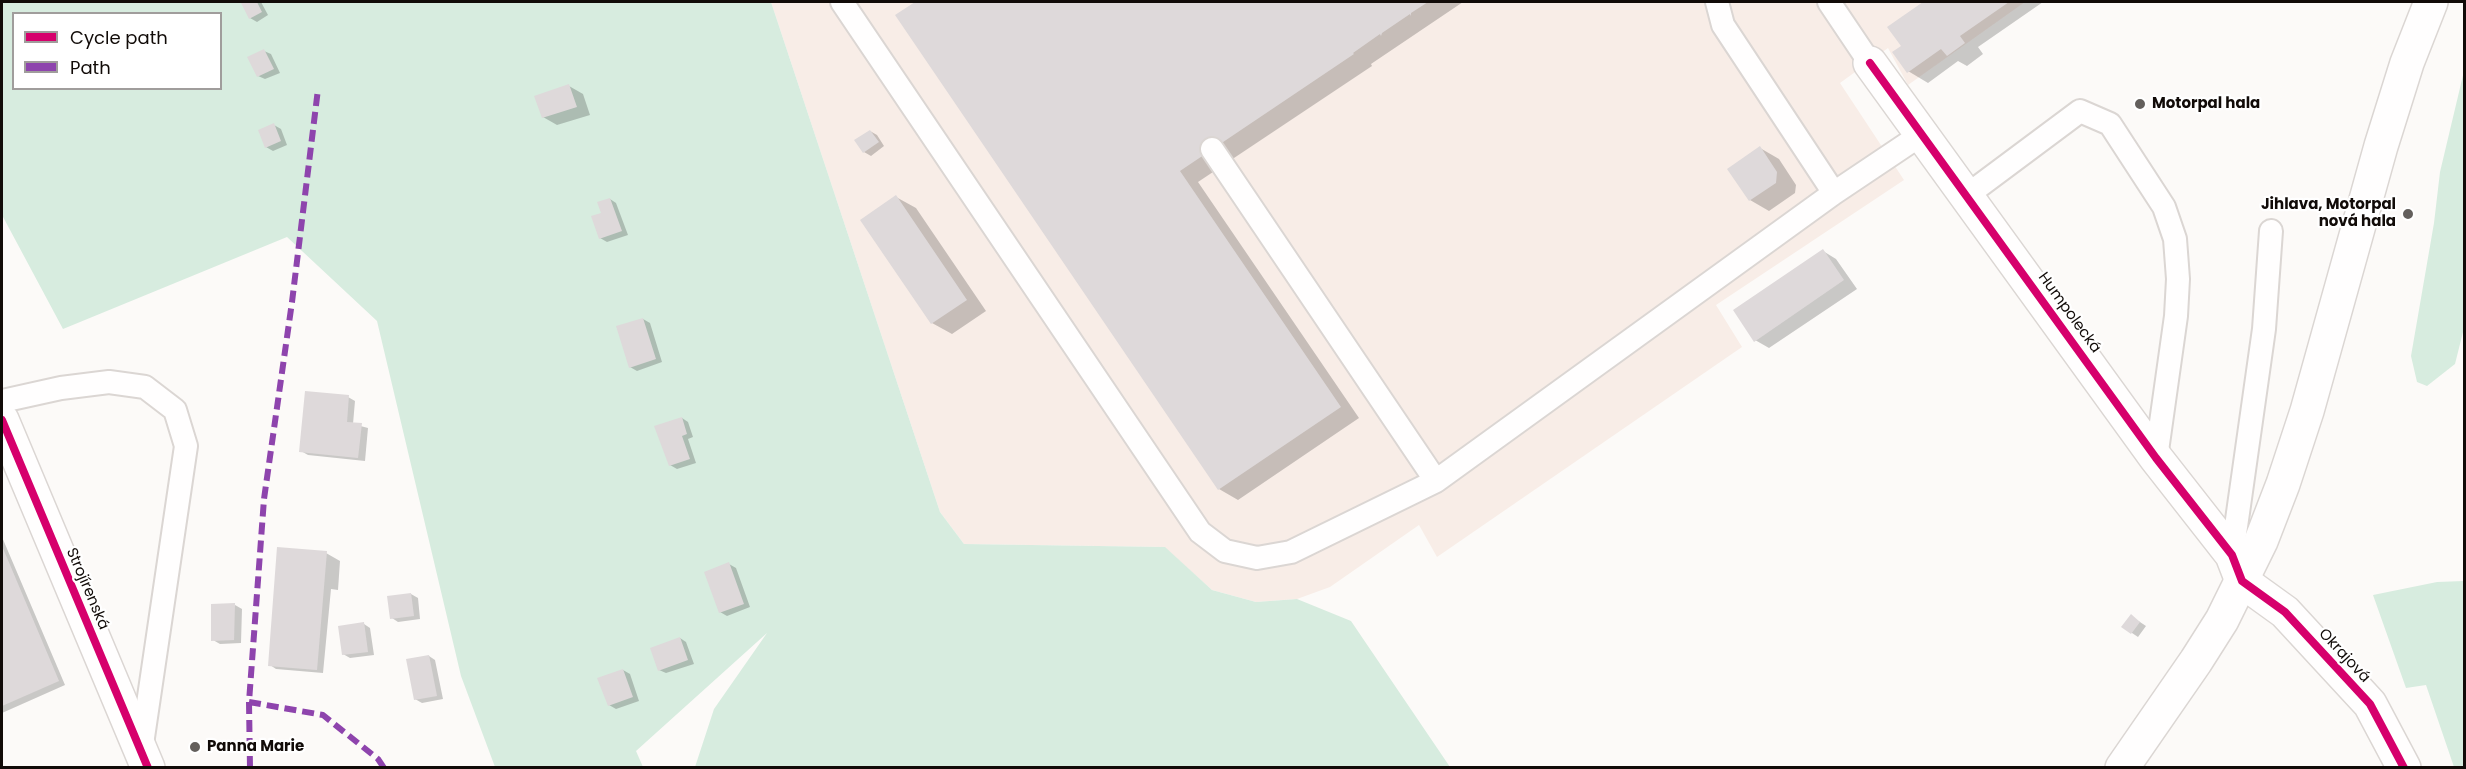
<!DOCTYPE html>
<html>
<head>
<meta charset="utf-8">
<style>
  body { margin:0 }
  #map { position:relative; width:2466px; height:769px; overflow:hidden; background:#fcfaf8; font-family:Poppins,sans-serif }
  canvas { display:block }
  .frame { position:absolute; inset:0; border:3px solid #110b08; pointer-events:none }
  .legend { position:absolute; left:12px; top:12px; width:210px; height:78px; box-sizing:border-box; background:#fff; border:2px solid #a09d9c; margin:0; padding:8px 10px; list-style:none; font-size:18px; color:#110b08 }
  .legend li { display:flex; align-items:center; gap:12px; height:30px }
  .legend b { width:30px; border:2px solid #a09d9c }
</style>
</head>
<body>
<div id="map">
<canvas width="2466" height="769"></canvas>
<div class="frame"></div>
<ul class="legend">
<li><b style="height:8px;background:#d6006c"></b>Cycle path</li>
<li><b style="height:8px;background:#8e44ad"></b>Path</li>
</ul>
</div>
<script>
const g = document.querySelector('canvas').getContext('2d');
g.lineJoin = 'round';
function paint(path, color) {
  g.fillStyle = color;
  g.fill(path, 'evenodd');
}
function toPath(rows) {
  const path = new Path2D();
  for (const r of rows) {
    path.moveTo(r[0], r[1]);
    for (let i = 2; i < r.length; i += 2) path.lineTo(r[i], r[i + 1]);
  }
  return path;
}
function strokePath(path, color, width, dash) {
  g.strokeStyle = color;
  g.lineWidth = width;
  g.lineCap = dash ? 'butt' : 'round';
  g.setLineDash(dash || []);
  g.stroke(path);
}
function label(font, color, halo, rows, align = 'center') {
  g.font = font + ' Poppins,sans-serif';
  g.lineWidth = 4.5;
  g.setLineDash([]);
  g.textBaseline = 'middle';
  g.strokeStyle = halo;
  g.fillStyle = color;
  for (const [text, x, y, turn = 0] of rows) {
    g.save();
    g.translate(x, y);
    g.rotate((+turn || 0) * Math.PI / 180);
    g.textAlign = isNaN(turn) ? turn : align;
    if (halo) g.strokeText(text, 0, 0);
    g.fillText(text, 0, 0);
    g.restore();
  }
}
paint(toPath([
  [771,2,2025,2,1908,85,1888,48,1840,83,1904,180,1716,305,1742,347,1437,557,1419,525,1330,587,1297,599,1256,602,1212,590,1164,547,964,544,940,512]
]), '#f8ede7');
paint(toPath([
  [2,2,771,2,940,512,964,544,1165,547,1212,590,1256,602,1297,599,1351,621,1450,767,695,767,714,709,767,633,636,751,643,767,495,767,461,676,377,321,287,237,63,329,2,215],
  [14,14,220,14,220,88,14,88],
  [2464,71,2464,328,2455,364,2427,386,2417,382,2411,356,2434,223,2440,172],
  [2464,581,2464,767,2454,767,2426,685,2406,688,2373,595,2437,582]
]), '#d7ecdf');
paint(toPath([
  [247,2,261,2,268,15,257,22,250,18,243,4],
  [917,2,1463,2,1371,64,1372,66,1198,182,1359,418,1238,500,1219,489,897,15],
  [1925,2,2043,2,1978,47,1983,54,1967,66,1958,61,1928,83,1908,71,1903,47,1889,27],
  [264,51,271,54,280,73,265,79,258,76],
  [569,86,583,94,590,115,557,125,543,117],
  [274,125,281,129,287,145,273,151,266,147],
  [870,131,877,135,884,146,871,156,864,152],
  [1760,148,1779,159,1796,185,1795,193,1769,211,1750,200],
  [896,197,916,208,986,311,952,334,932,323],
  [610,199,616,203,628,235,607,242,600,238,603,214],
  [1823,251,1836,259,1857,289,1769,348,1755,340],
  [643,319,650,323,662,362,637,371,630,367],
  [348,397,355,401,353,424,368,428,365,461,308,455,301,451],
  [682,418,688,422,693,437,688,439,696,463,677,469,670,465],
  [2,537,65,685,2,713],
  [326,553,340,561,338,590,331,589,323,673,276,669,270,665],
  [729,564,736,568,750,607,727,616,720,612],
  [411,594,418,598,420,619,398,622,392,618],
  [235,605,242,609,241,643,220,644,213,640],
  [2131,616,2146,626,2138,637,2132,633],
  [364,624,370,628,374,655,350,658,343,654],
  [680,638,686,642,694,664,666,673,659,670],
  [429,656,435,660,443,699,422,703,415,699],
  [623,670,630,674,639,701,616,709,609,705]
]), '#0003');
paint(toPath([
  [244,2,257,2,262,12,249,19,241,3],
  [915,2,1428,2,1411,13,1411,16,1410,14,1382,33,1381,36,1380,34,1353,53,1354,54,1180,171,1341,407,1218,490,895,15],
  [1923,2,2009,2,1960,36,1965,43,1947,56,1941,49,1907,73,1892,52,1901,46,1887,27],
  [264,49,274,69,257,77,247,57],
  [569,84,577,107,542,118,534,96],
  [274,123,281,141,265,148,258,130],
  [870,130,879,142,863,153,854,140],
  [1760,146,1777,172,1776,183,1749,201,1727,169],
  [896,195,967,300,931,324,860,220],
  [610,198,622,231,599,239,591,216,601,213,597,202],
  [1823,249,1844,280,1754,342,1733,310],
  [643,318,656,359,629,368,616,326],
  [305,391,349,395,347,422,362,423,358,458,299,452],
  [682,417,687,434,682,436,690,459,669,466,654,426],
  [2,546,59,681,2,706],
  [277,547,327,551,317,670,268,666],
  [729,562,744,604,719,613,704,572],
  [411,593,414,616,390,619,387,596],
  [235,603,234,640,211,641,211,604],
  [2131,614,2140,622,2131,634,2121,627],
  [364,622,368,652,342,655,338,626],
  [680,637,688,660,658,671,650,648],
  [429,655,437,696,414,700,406,659],
  [623,669,633,697,608,706,597,678]
]), '#ded9da');
const service = toPath([
  [842,2,1200,532,1225,551,1257,558,1291,552,1436,481,1834,193,1922,134],
  [1717,2,1723,25,1834,193],
  [1829,2,1870,63],
  [1212,149,1436,481],
  [1966,196,2080,111,2110,124,2164,207,2175,239,2178,279,2176,316,2156,458],
  [2,401,61,388,109,382,145,387,175,410,186,446,141,751],
  [2232,555,2264,329,2271,231]
]);
const minor = toPath([
  [1870,63,2156,458,2232,555,2242,581,2285,612,2370,704,2404,768],
  [2,420,148,768]
]);
const secondary = toPath([
  [2122,768,2196,661,2222,620,2261,541,2283,484,2307,411,2381,146,2407,63,2431,2]
]);
strokePath(service, '#dbd6d3', 26);
strokePath(minor, '#dbd6d3', 36);
strokePath(secondary, '#dbd6d3', 36);
strokePath(service, '#fffefe', 22);
strokePath(minor, '#fffefe', 33);
strokePath(secondary, '#fffefe', 33);
strokePath(toPath([
  [249,702,323,715,378,759,384,768],
  [250,768,249,702,264,499,292,302,318,89]
]), '#8e44ad', 6, [12, 6]);
strokePath(toPath([
  [1870,63,2156,458,2232,555,2242,581,2285,612,2370,704,2404,768],
  [2,420,148,768]
]), '#d6006c', 8);
for (const [x, y, r, color] of [
  [2140,104,6,"#635f5c"],
  [2408,214,6,"#635f5c"],
  [195,747,6,"#635f5c"]
]) {
  const dot = new Path2D();
  dot.arc(x, y, r, 0, 2 * Math.PI);
  g.fillStyle = color;
  g.fill(dot);
  strokePath(dot, '#fff', 2);
}
label('bold 15px', '#110b08', '#fff', [
  ["Motorpal hala",2152,104],
  ["Jihlava, Motorpal",2396,205,"right"],
  ["nová hala",2396,222,"right"],
  ["Panna Marie",207,747]
], 'left');
label('15px', '#110b08', '#fff', [
  ["Humpolecká",2069,313,54],
  ["Strojírenská",87,589,67],
  ["Okrajová",2344,656,47]
]);
</script>
</body>
</html>
